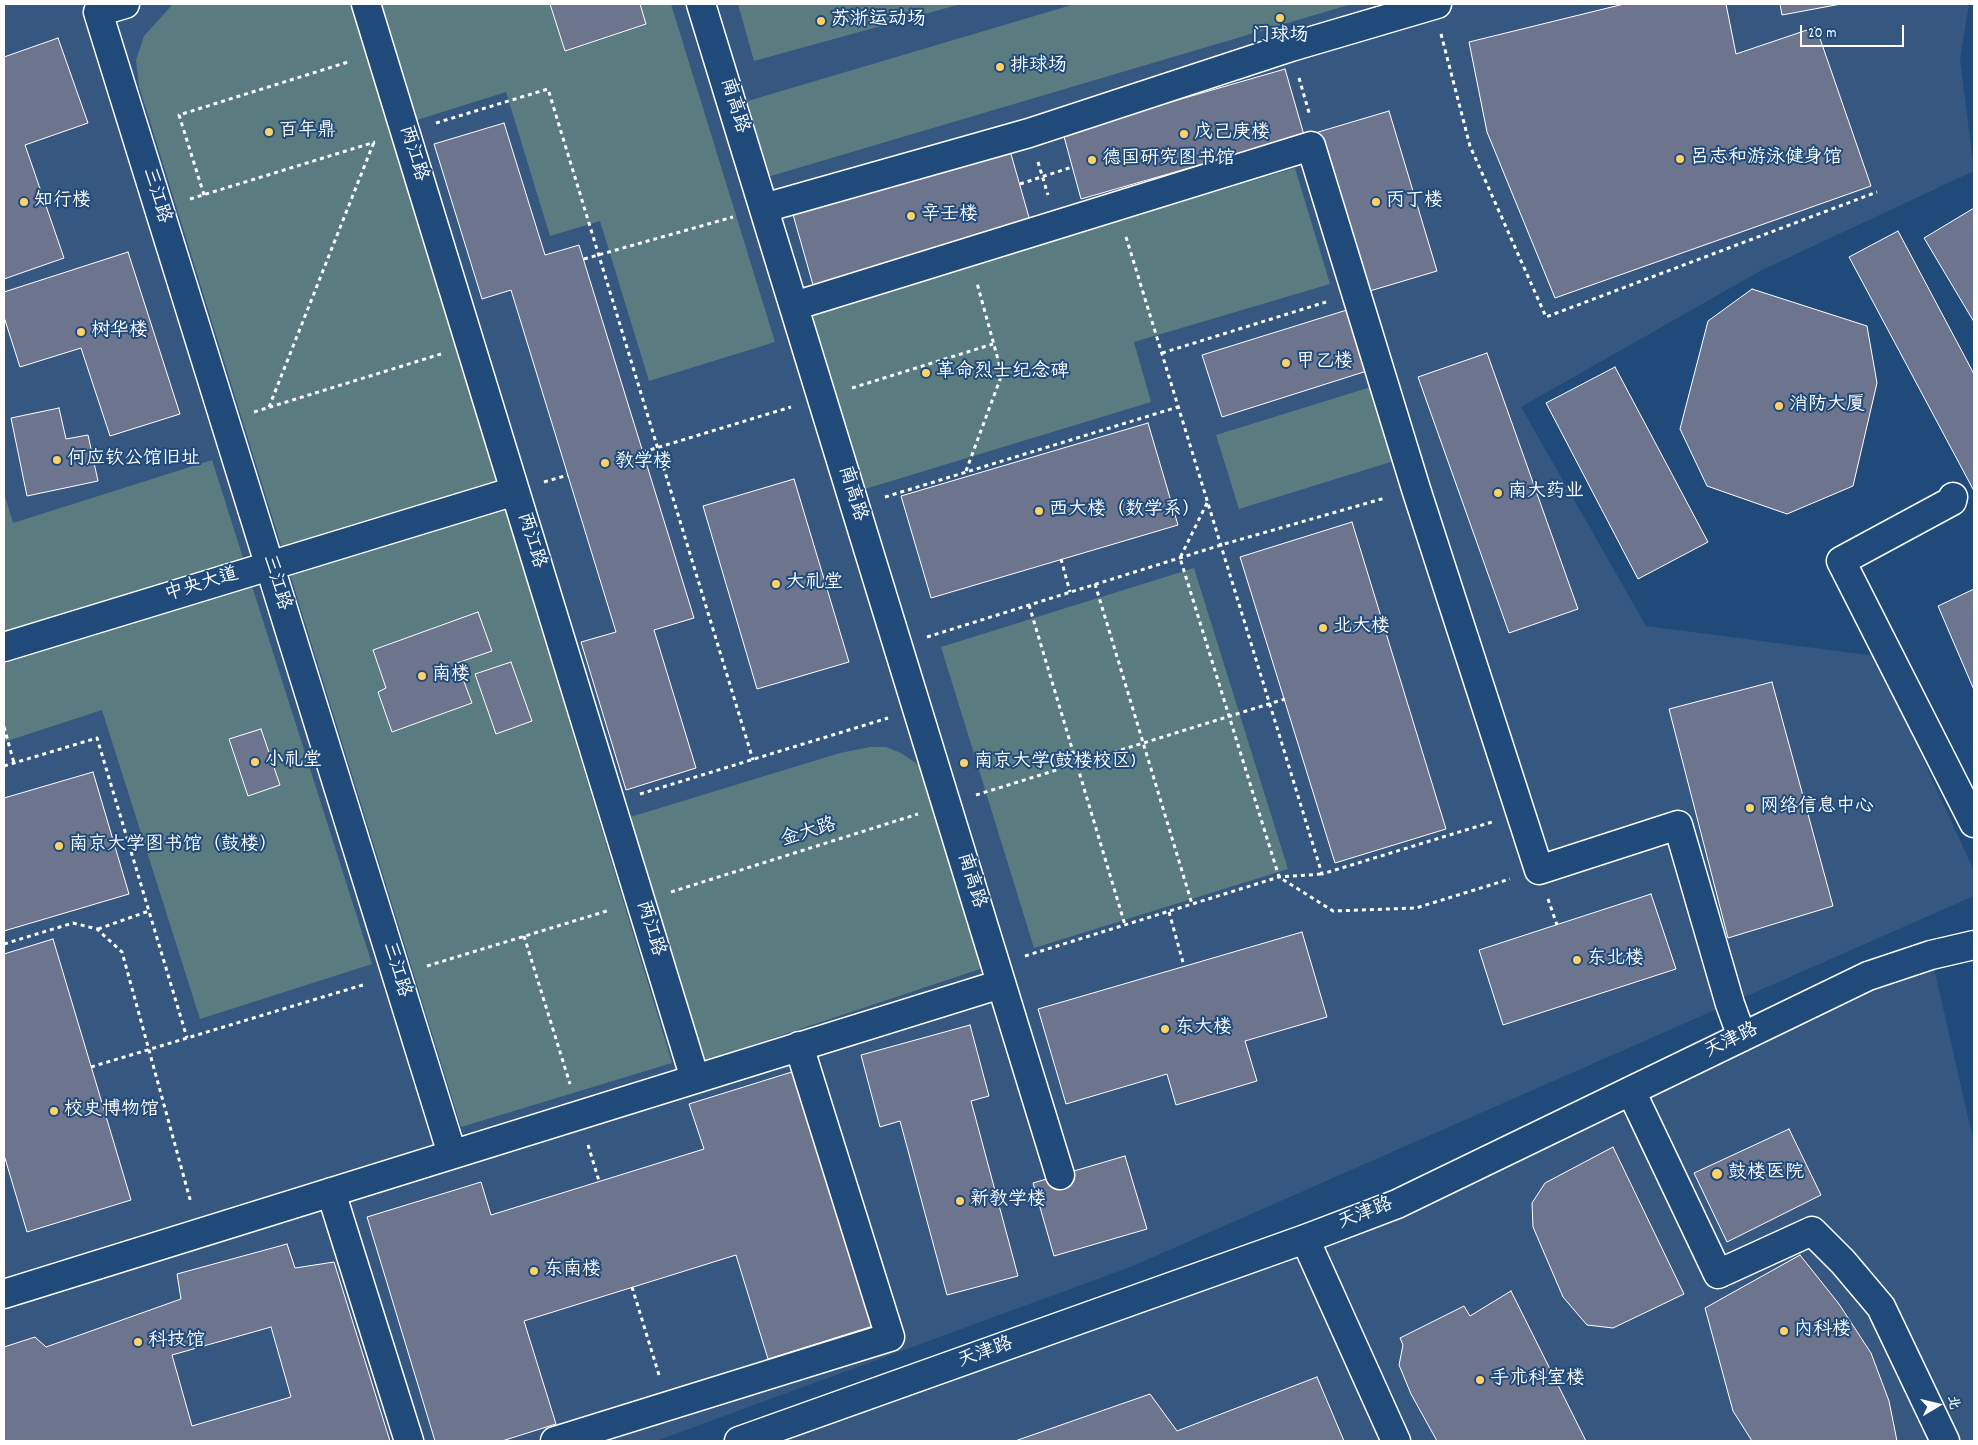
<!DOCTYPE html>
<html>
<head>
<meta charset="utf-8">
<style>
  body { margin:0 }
  #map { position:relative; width:1978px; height:1445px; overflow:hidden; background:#1f4a7a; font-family:Dekko,"LXGW WenKai TC",sans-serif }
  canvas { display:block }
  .frame { position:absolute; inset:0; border:5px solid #fff; pointer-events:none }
  .north { position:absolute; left:1913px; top:1380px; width:50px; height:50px; -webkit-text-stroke:4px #1f4a7a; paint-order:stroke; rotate:81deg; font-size:14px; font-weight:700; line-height:20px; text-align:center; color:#fff }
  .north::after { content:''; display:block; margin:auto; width:18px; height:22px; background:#fff; clip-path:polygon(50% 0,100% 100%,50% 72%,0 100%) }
  .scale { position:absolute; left:1800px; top:25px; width:104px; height:22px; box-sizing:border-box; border:2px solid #fff; border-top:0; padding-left:6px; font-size:15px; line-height:18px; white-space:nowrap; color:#fff; -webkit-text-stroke:4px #1f4a7a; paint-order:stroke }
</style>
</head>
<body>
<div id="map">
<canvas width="1978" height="1445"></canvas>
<div class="frame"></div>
<div class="north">北</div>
<div class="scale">20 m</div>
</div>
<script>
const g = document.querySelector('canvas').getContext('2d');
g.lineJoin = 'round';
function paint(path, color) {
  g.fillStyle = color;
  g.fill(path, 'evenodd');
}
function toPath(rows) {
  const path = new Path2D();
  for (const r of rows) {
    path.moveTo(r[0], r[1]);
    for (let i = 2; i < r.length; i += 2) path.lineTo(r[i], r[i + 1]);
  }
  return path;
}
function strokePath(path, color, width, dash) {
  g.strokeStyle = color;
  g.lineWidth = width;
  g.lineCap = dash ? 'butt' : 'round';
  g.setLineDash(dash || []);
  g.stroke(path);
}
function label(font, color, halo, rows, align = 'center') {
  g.font = font + ' Dekko,"LXGW WenKai TC",sans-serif';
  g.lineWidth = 4;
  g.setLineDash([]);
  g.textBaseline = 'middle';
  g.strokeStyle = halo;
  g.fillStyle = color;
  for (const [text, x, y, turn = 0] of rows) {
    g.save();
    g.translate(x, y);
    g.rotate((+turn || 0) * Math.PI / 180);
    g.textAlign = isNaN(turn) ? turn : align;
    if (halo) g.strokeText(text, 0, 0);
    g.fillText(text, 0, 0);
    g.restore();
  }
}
paint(toPath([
  [4,4,1969,4,1960,59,1974,171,1762,270,1521,407,1646,626,1876,656,1974,871,1974,896,1133,1266,656,1441,4,1441],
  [1931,955,1974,1143,1974,1441,739,1441,1305,1239]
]), '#365780');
paint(toPath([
  [173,4,352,4,356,14,672,1063,461,1127,139,86,136,60,144,36],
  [381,4,671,4,775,342,649,381,600,221,550,236,506,92,417,120],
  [738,4,961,4,754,61],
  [1075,4,1352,4,764,178,741,103],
  [1295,168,1330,284,1134,342,1151,402,842,496,789,320],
  [1374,386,1397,460,1239,509,1216,435],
  [212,460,372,964,200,1019,102,710,4,742,4,493,13,523],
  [1194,568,1288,869,1034,948,941,647],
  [870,747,886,747,901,753,916,763,931,776,986,967,704,1061,627,818,840,753]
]), '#5a7c81');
const building = toPath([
  [550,4,640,4,646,24,565,51,550,4],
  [1624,4,1726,4,1736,54,1816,27,1871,186,1555,298,1487,132,1469,42,1624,4],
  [1780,4,1841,4,1782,15,1780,4],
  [58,38,88,123,25,145,64,258,4,279,4,57,58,38],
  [1285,69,1304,135,1081,199,1063,133,1285,69],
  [1389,111,1437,271,1363,293,1315,133,1389,111],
  [504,123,545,255,579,245,694,618,654,630,696,768,626,790,581,642,616,632,511,290,482,299,434,144,504,123],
  [1009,147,1030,221,813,285,792,211,1009,147],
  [1974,208,1974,322,1924,238,1974,208],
  [1898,231,1974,374,1974,491,1849,257,1898,231],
  [128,252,180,414,110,436,81,348,20,367,4,317,4,292,128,252],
  [1752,289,1867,326,1877,383,1853,486,1787,514,1707,486,1680,429,1708,321,1752,289],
  [1350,309,1370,370,1222,417,1202,355,1350,309],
  [1487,353,1578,609,1509,633,1418,377,1487,353],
  [1615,367,1708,542,1638,579,1546,403,1615,367],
  [59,408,66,439,88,435,98,481,27,496,11,418,59,408],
  [1148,423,1178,525,931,598,901,496,1148,423],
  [794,479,849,662,757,689,703,506,794,479],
  [1352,522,1446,829,1335,863,1240,557,1352,522],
  [1974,589,1974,690,1938,606,1974,589],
  [478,612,492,651,457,663,472,703,392,732,378,692,386,688,373,650,478,612],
  [511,662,532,721,496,734,475,674,511,662],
  [1772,682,1833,906,1728,938,1669,709,1772,682],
  [261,729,280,785,248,796,229,739,261,729],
  [93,772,129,894,4,931,4,798,93,772],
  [1651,894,1676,969,1503,1025,1479,950,1651,894],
  [1302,932,1327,1017,1245,1041,1257,1081,1176,1105,1167,1074,1066,1104,1038,1009,1302,932],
  [53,939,131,1200,27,1232,4,1155,4,954,53,939],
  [970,1025,989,1096,971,1101,1018,1276,947,1295,900,1121,880,1127,861,1055,970,1025],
  [795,1071,873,1326,768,1359,736,1255,524,1321,556,1424,502,1441,435,1441,367,1217,481,1182,491,1215,704,1149,689,1104,795,1071],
  [1789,1129,1821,1195,1727,1242,1694,1173,1789,1129],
  [1613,1147,1684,1294,1613,1328,1587,1325,1563,1297,1533,1227,1532,1203,1545,1183,1613,1147],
  [1125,1156,1147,1229,1054,1256,1033,1183,1125,1156],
  [287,1244,295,1268,334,1262,390,1441,4,1441,4,1347,35,1337,46,1347,181,1299,177,1274,287,1244],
  [271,1327,291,1397,192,1426,172,1355,271,1327],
  [1800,1255,1839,1304,1871,1353,1889,1401,1897,1441,1752,1441,1733,1411,1705,1308,1800,1255],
  [1511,1291,1586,1441,1437,1441,1411,1394,1399,1365,1403,1345,1400,1338,1464,1306,1470,1316,1511,1291],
  [1317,1377,1344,1441,1015,1441,1150,1394,1177,1431,1317,1377]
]);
paint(building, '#6d758e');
strokePath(building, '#fff', 1);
const minor = toPath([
  [125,4,98,12,452,1154],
  [366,4,695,1079],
  [701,4,1060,1175],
  [764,208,1029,133,1291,47,1437,4],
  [794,306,1311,146,1416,489,1539,870,1678,825,1730,1004,1742,1037],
  [1953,497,1952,501,1841,561,1974,823],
  [4,647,515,491],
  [1631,1091,1718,1274,1812,1231,1843,1262,1881,1307,1945,1441],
  [331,1192,409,1441],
  [1305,1239,1396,1441],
  [4,1294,1001,984],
  [555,1441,890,1337,799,1046],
  [739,1441,1305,1239,1397,1204,1868,976,1931,955,1974,945]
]);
strokePath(minor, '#fff', 31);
strokePath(toPath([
  [1441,34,1470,146,1546,317,1877,192],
  [1299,78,1310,116],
  [436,123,548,89,753,760],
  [1038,162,1048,195],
  [1020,184,1072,167],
  [204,195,179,115,348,62,349,65],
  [190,199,375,142],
  [1126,237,1322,874,1492,822],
  [584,259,733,217],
  [1162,353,1326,302],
  [852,388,993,344],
  [269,407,374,142],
  [254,412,441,354],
  [643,452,791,407],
  [966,471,1002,374,977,283],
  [544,482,568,475],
  [885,497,1178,407],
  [1207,503,1180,558,1279,877,1333,911,1416,908,1510,879],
  [1061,559,1070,592],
  [1095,584,1192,904],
  [1029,605,1125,925],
  [927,637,1221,545,1385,498],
  [4,727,14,763],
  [4,766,97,738,187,1038],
  [640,794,888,718],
  [976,795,1285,699],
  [671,892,918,814],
  [1548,899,1557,925],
  [1169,912,1184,966],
  [98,929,149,911],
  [524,936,570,1084],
  [4,944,73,923,97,929,122,952,191,1203],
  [1025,956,1279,877,1322,874],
  [427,966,610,910],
  [91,1067,366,984],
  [588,1145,599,1181],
  [632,1287,659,1375]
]), '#fff', 3, [4, 4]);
strokePath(minor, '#1f4a7a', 28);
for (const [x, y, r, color] of [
  [1280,18,5,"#ffd166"],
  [821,21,5,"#ffd166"],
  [1000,67,5,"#ffd166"],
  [269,132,5,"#ffd166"],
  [1184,134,5,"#ffd166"],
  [1680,159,5,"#ffd166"],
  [1092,160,5,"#ffd166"],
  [24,202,5,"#ffd166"],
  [1376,202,5,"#ffd166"],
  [911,216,5,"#ffd166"],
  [81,332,5,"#ffd166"],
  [1286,363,5,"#ffd166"],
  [926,373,5,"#ffd166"],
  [1779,406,5,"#ffd166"],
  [57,460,5,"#ffd166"],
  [605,463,5,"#ffd166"],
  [1498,493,5,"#ffd166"],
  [1039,511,5,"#ffd166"],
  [776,584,5,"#ffd166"],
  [1323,628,5,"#ffd166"],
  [422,676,5,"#ffd166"],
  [255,762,5,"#ffd166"],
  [964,763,5,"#ffd166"],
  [1750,808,5,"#ffd166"],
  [59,846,5,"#ffd166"],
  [1577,960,5,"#ffd166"],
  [1165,1029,5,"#ffd166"],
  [54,1111,5,"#ffd166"],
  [1717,1174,6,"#ffd166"],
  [960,1201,5,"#ffd166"],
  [534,1271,5,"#ffd166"],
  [1784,1331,5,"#ffd166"],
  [138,1342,5,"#ffd166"],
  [1480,1380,5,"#ffd166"]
]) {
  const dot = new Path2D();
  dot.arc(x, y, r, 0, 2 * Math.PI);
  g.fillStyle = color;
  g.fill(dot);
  strokePath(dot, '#1f4a7a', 2);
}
label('19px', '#fff', '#1f4a7a', [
  ["苏浙运动场",831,21],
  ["门球场",1280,37,"center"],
  ["排球场",1010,67],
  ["百年鼎",279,132],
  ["戊己庚楼",1194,134],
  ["吕志和游泳健身馆",1690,159],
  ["德国研究图书馆",1102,160],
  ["知行楼",34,202],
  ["丙丁楼",1386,202],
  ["辛壬楼",921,216],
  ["树华楼",91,332],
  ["甲乙楼",1296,363],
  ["革命烈士纪念碑",936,373],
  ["消防大厦",1789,406],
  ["何应钦公馆旧址",67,460],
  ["教学楼",615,463],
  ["南大药业",1508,493],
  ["西大楼（数学系）",1049,511],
  ["大礼堂",786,584],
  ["北大楼",1333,628],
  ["南楼",432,676],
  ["小礼堂",265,762],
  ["南京大学(鼓楼校区)",974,763],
  ["网络信息中心",1760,808],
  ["南京大学图书馆（鼓楼）",69,846],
  ["东北楼",1587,960],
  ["东大楼",1175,1029],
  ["校史博物馆",64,1111],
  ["鼓楼医院",1728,1174],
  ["新教学楼",970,1201],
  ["东南楼",544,1271],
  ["内科楼",1794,1331],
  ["科技馆",148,1342],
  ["手术科室楼",1490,1380]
], 'left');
label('19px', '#fff', '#1f4a7a', [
  ["南高路",733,106,73],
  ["两江路",412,154,73],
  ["三江路",155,196,73],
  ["南高路",851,494,73],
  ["两江路",530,541,73],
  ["三江路",275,583,73],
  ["中央大道",202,586,-17],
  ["金大路",809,834,-17],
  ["南高路",970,881,73],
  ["两江路",649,929,73],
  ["三江路",395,970,73],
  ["天津路",1732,1042,-26],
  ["天津路",1366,1215,-21],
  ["天津路",986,1354,-20]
]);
</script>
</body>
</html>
